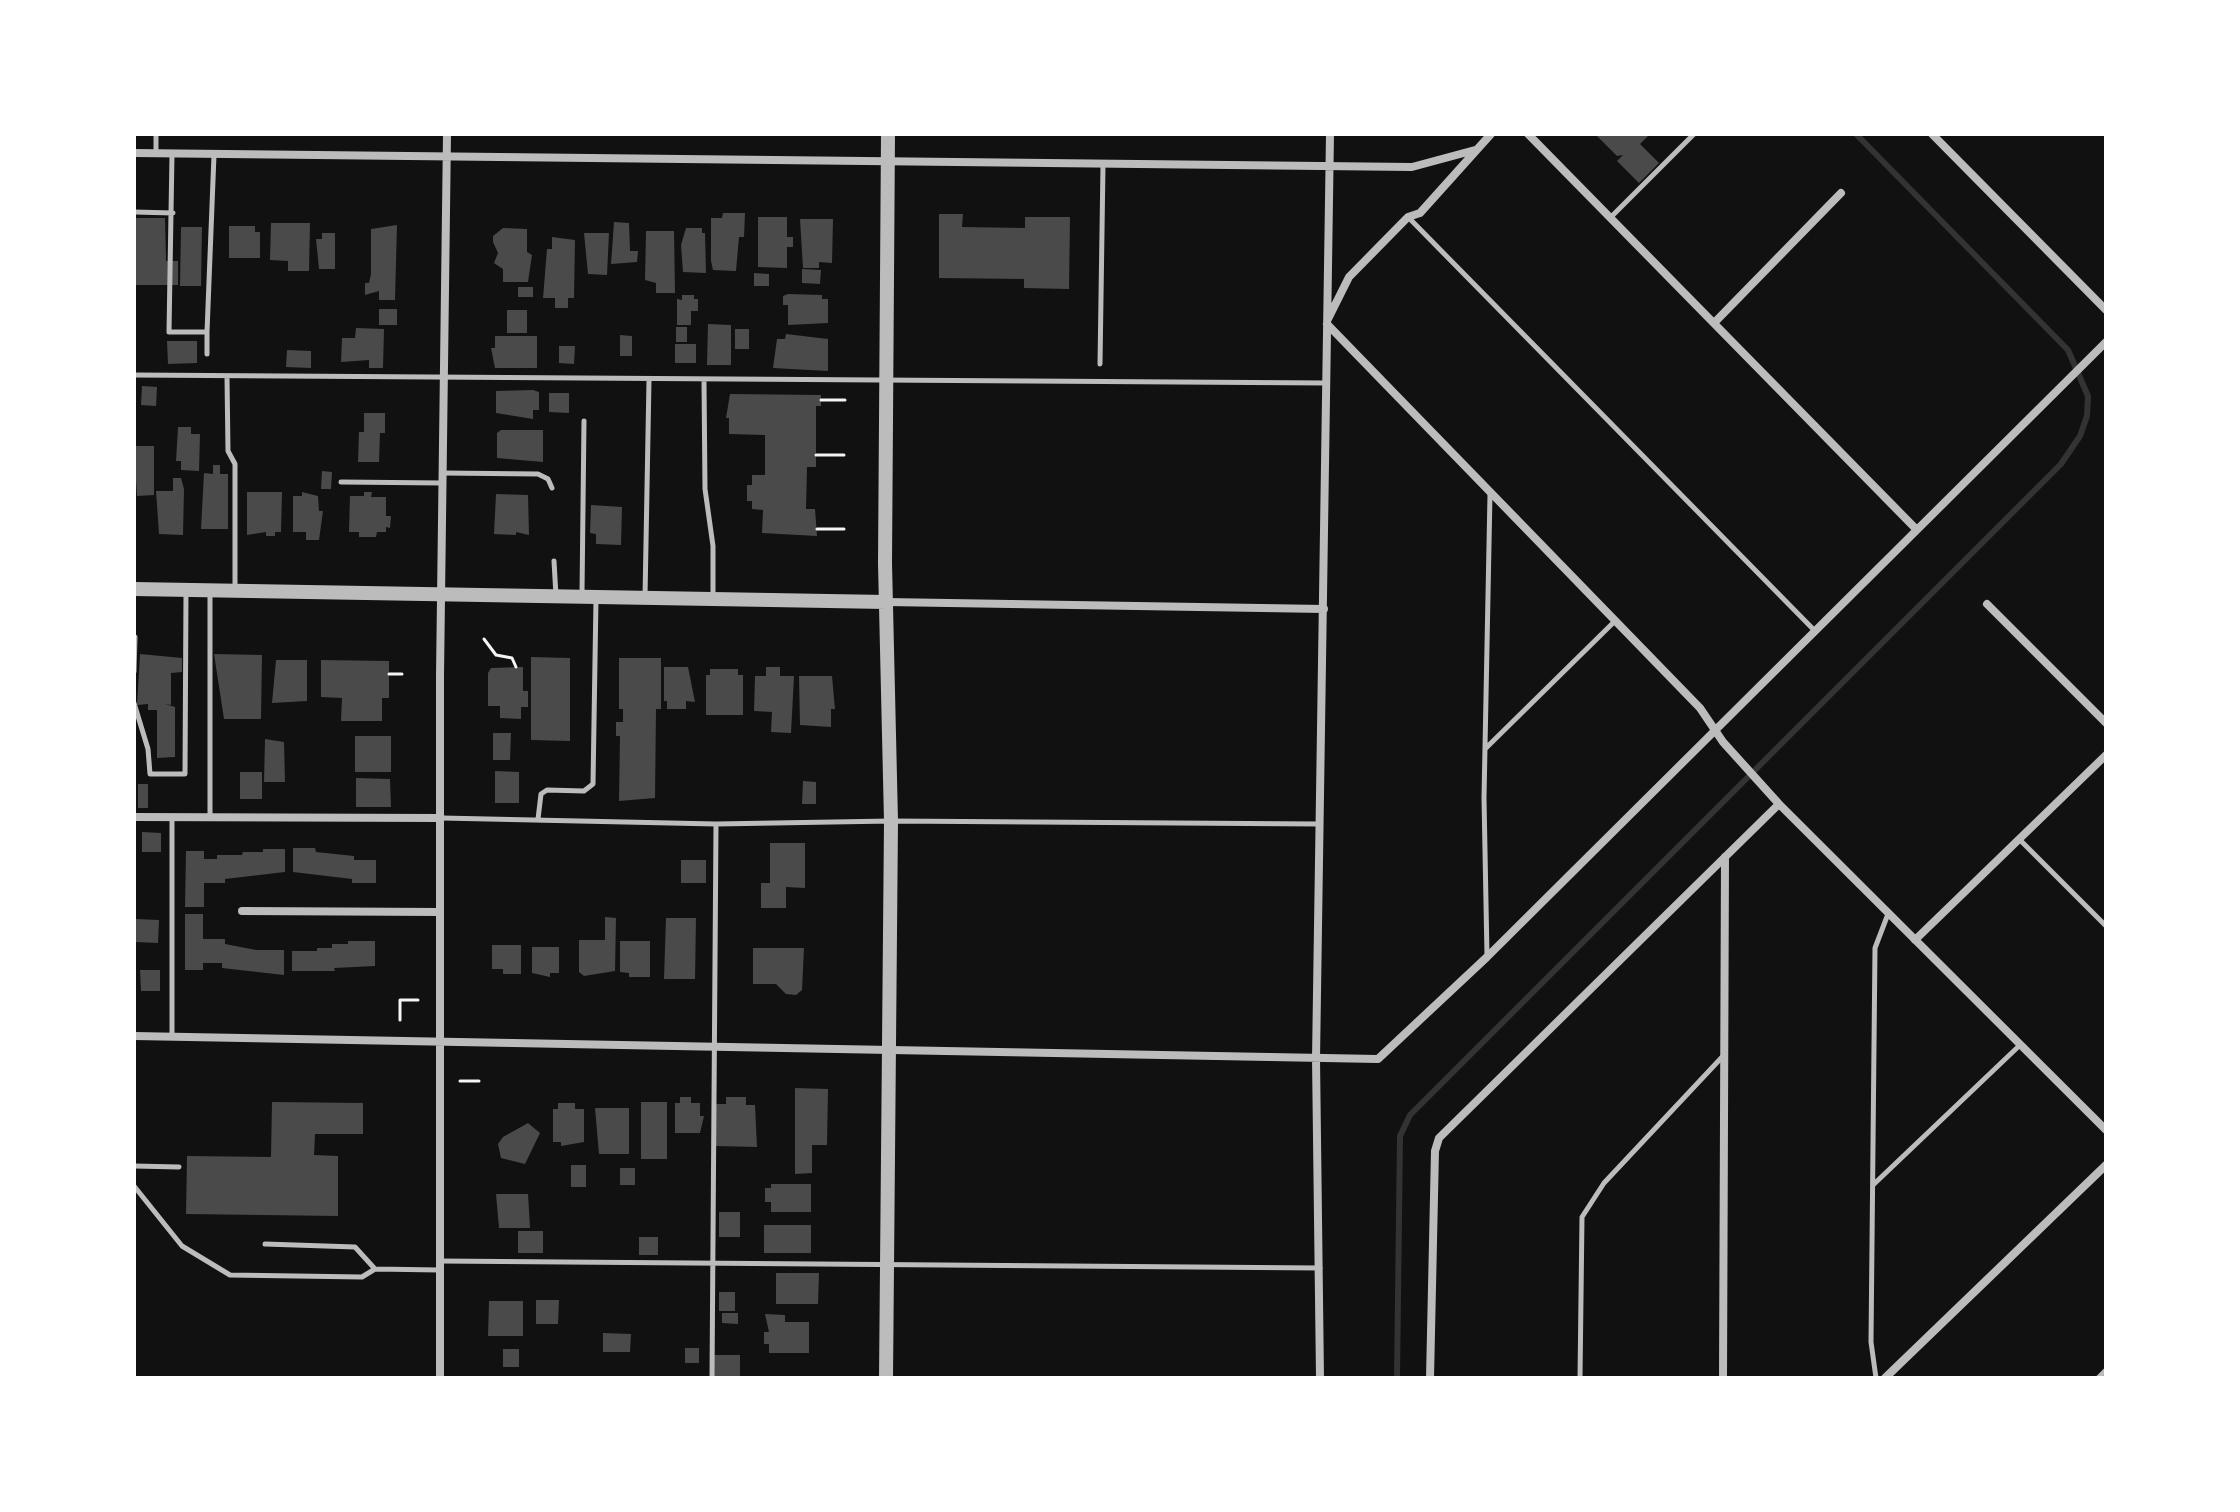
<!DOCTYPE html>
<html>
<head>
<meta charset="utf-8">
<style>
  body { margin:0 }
  #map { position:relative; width:2240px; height:1512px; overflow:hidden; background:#111; font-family:"PT Serif",serif }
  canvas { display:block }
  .frame { position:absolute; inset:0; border:136px solid #fff; pointer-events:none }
</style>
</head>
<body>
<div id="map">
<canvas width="2240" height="1512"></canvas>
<div class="frame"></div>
</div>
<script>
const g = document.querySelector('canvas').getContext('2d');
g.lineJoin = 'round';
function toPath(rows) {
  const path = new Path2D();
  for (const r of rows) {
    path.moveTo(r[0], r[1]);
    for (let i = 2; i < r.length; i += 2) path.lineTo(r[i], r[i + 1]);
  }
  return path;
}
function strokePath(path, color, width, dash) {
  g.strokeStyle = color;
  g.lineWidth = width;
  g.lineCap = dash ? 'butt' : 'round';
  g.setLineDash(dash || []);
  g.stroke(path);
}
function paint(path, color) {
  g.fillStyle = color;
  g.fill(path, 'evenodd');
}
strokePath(toPath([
  [1397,1378,1400,1136,1410,1115,2061,464,2080,436,2087,416,2088,396,2068,350,1856,134]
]), '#333', 6);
paint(toPath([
  [1595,134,1650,134,1640,144,1659,163,1639,183,1617,161,1623,155,1617,156],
  [723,213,745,213,744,237,739,237,736,271,713,270,711,261,711,218,722,218],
  [939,214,963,214,962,227,1025,228,1025,217,1070,217,1069,289,1024,288,1024,279,939,278],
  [758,217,787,217,787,237,793,237,793,247,787,247,787,268,758,267],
  [134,218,165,218,166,261,178,261,178,285,134,285],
  [800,219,833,219,832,263,819,262,819,268,803,268],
  [614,222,629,223,630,251,638,251,637,262,611,264],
  [271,223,310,223,309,271,288,271,288,261,270,260],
  [397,225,395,300,379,300,379,291,365,295,365,283,369,283,371,274,371,229],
  [229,226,255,226,255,232,260,232,260,258,229,258],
  [181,227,202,227,201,286,180,286],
  [503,228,527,229,527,252,532,255,528,282,503,282,503,269,494,263,498,253,493,242,493,236],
  [686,228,702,228,702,233,705,233,706,273,683,272,681,245],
  [646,231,674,231,675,293,656,293,656,283,645,280],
  [322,233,335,233,335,269,319,269,316,239,322,239],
  [584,233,609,233,607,275,588,274],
  [552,237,575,240,574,298,568,298,568,308,555,308,555,298,543,298,547,249,552,249],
  [802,269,821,270,820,284,802,283],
  [754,273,769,274,769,286,754,286],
  [518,287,533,287,533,297,518,297],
  [788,294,822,295,822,299,828,299,828,323,788,325,788,305,783,305,783,296],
  [682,295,694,295,694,299,698,299,698,311,691,311,691,325,677,325,677,299,682,300],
  [379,309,397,309,397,325,379,325],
  [507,310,527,310,527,333,507,333],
  [708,324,731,325,731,365,707,365],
  [676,327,687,327,687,342,676,342],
  [356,328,384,329,383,368,369,368,369,360,341,362,342,338,355,338],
  [735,329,749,329,749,349,735,349],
  [786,334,828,339,828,371,773,368,777,339,785,339],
  [620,335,632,336,632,356,620,356],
  [495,336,537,336,537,368,495,368,491,348,495,348],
  [167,341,197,341,197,363,168,364],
  [675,344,696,344,696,363,675,363],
  [559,346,575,346,574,364,559,363],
  [287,350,311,351,311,368,286,367],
  [142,386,157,387,156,406,141,405],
  [533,390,539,392,539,410,533,410,533,419,496,413,496,391],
  [549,393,569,393,569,413,549,412],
  [730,394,821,395,821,406,816,406,816,467,807,467,806,509,815,509,817,536,762,533,763,510,752,509,752,501,747,501,747,485,752,485,752,475,765,475,765,435,729,434,729,418,726,418],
  [364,413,385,413,385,433,380,433,379,462,358,462,359,432,364,432],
  [178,427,191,427,191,434,200,434,199,471,181,470,181,461,176,461],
  [501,430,543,430,543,462,497,458,497,433],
  [134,446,154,446,154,495,137,496],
  [213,465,220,465,220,474,228,474,228,529,201,529,204,473,213,474],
  [322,471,332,472,331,489,321,489],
  [173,478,181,478,184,489,183,535,159,534,156,491,173,491],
  [247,492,282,492,281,532,275,532,275,536,266,536,266,532,247,535],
  [302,492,318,496,319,511,323,511,319,540,306,540,306,532,293,532,293,496,302,496],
  [364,492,372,492,371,497,386,497,386,516,391,516,390,528,386,527,386,532,377,532,376,537,359,537,359,532,349,532,350,496,364,496],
  [496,494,528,495,529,535,516,532,516,535,494,534],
  [591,505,622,507,621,545,596,544,596,534,590,533],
  [140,654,182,658,182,672,171,673,171,705,165,704,175,707,175,757,157,758,157,710,148,710,148,704,137,705],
  [214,654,262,655,261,719,224,719],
  [531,657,570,658,570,741,531,740],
  [619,658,661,658,661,709,656,709,655,798,619,801,620,736,616,736,616,722,623,722,623,709,619,709],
  [276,660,307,660,307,701,272,703],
  [321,660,389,661,389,698,382,698,382,721,341,721,342,698,321,697],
  [523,667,523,691,528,691,528,707,521,707,521,719,500,718,500,706,488,706,488,673,491,668],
  [664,667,688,667,695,702,686,701,686,709,667,709,667,701,664,701],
  [766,667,780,667,780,676,794,676,791,733,771,732,772,712,754,711,755,676,766,676],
  [710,669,738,669,738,675,743,675,743,715,706,715,706,675,710,675],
  [799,676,832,676,835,709,831,709,831,727,800,725],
  [493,733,511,733,510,760,493,760],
  [355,736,391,736,391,772,355,772],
  [265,739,284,742,285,782,264,782],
  [495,771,519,772,519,803,495,803],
  [240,772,262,772,262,799,240,799],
  [356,778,390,779,391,807,356,807],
  [803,781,816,782,816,804,802,804],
  [138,784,148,784,148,808,138,808],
  [142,832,161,833,161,852,142,852],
  [770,843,805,843,805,888,786,887,786,908,761,908,761,883,770,883],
  [293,848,315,848,316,852,354,856,354,860,376,860,376,883,352,883,352,879,293,872],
  [263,849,285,849,285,872,225,879,225,883,204,883,204,907,185,907,186,851,204,851,204,859,217,859,217,855,242,855,243,852,263,852],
  [681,860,706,860,706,883,681,883],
  [185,914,203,914,203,939,225,939,225,944,256,950,284,950,284,975,222,968,222,963,203,963,203,970,185,970],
  [605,917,616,918,615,971,584,976,579,972,579,940,605,940],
  [666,918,696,918,695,979,664,979],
  [136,919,159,920,158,943,136,942],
  [348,941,375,941,375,966,334,968,335,971,292,971,292,951,317,951,317,948,332,948,332,944,348,944],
  [620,941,650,941,650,977,629,977,629,973,620,972],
  [492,945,521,945,521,974,503,974,503,969,492,969],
  [532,947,559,947,559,973,550,973,550,977,532,973],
  [753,948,804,948,802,990,796,995,786,994,776,984,753,984],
  [140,970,160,970,160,991,141,991],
  [795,1088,828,1089,827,1145,812,1145,812,1173,795,1174],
  [680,1097,691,1097,691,1103,700,1103,700,1116,704,1116,700,1133,675,1133,675,1103,680,1103],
  [726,1097,746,1097,746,1105,755,1105,757,1147,716,1146,716,1104,726,1104],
  [272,1102,363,1103,363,1134,315,1134,314,1155,338,1156,338,1216,186,1214,187,1156,271,1157],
  [641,1102,667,1102,667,1159,641,1159],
  [558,1103,575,1103,575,1109,584,1109,584,1142,561,1146,561,1142,553,1142,553,1109,558,1109],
  [595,1108,629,1108,629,1154,599,1154],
  [528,1123,540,1133,525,1164,501,1158,498,1144,503,1137],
  [571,1165,586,1165,586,1187,571,1187],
  [620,1168,635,1168,635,1185,620,1185],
  [771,1184,811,1184,811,1212,771,1212,771,1202,765,1202,765,1188,771,1188],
  [496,1194,528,1194,530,1228,499,1228],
  [719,1212,740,1212,740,1237,719,1237],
  [764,1225,811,1225,811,1253,764,1253],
  [518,1231,543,1231,543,1253,518,1253],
  [639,1237,658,1237,658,1255,639,1255],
  [776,1273,819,1273,818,1304,776,1304],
  [719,1292,735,1292,735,1311,719,1311],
  [536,1300,559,1300,558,1324,536,1324],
  [489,1301,523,1301,523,1336,488,1336],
  [722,1313,738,1313,738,1324,722,1323],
  [765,1314,785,1315,785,1322,809,1322,809,1353,769,1353,769,1344,764,1344,764,1332,769,1332],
  [603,1333,631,1334,630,1352,603,1352],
  [685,1348,699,1348,699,1363,685,1363],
  [503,1349,519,1349,519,1367,503,1367],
  [713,1355,740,1355,740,1378,713,1378]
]), '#4a4a4a');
strokePath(toPath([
  [821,400,845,400],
  [816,455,844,455],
  [817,529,844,529],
  [484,639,496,655,512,658,516,667],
  [389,674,402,674],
  [400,1020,400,1000,418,1000],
  [460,1081,479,1081]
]), '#f5f5f5', 3);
strokePath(toPath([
  [156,153,156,134],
  [172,154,169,332,207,332,214,155],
  [134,212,173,213],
  [1408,217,1815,631],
  [1611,217,1694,134],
  [207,332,207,354],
  [1100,364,1103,165],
  [134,375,1326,383],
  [227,377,228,451,235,464,235,591],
  [704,381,705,489,713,546,713,599],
  [442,473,538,474,548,479,552,488],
  [341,482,442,483],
  [554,561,556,596],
  [582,593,584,421],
  [645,597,649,380],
  [134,672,135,637],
  [134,703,148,749,150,774,185,774,186,592],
  [1485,749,1615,621],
  [210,817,210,592],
  [442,818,716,824,891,821,1319,824],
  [538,819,541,794,547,790,584,791,593,784,596,599],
  [2020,840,2106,926],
  [1487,956,1484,798,1490,494],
  [172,1036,172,818],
  [134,1166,179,1167],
  [1873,1185,2020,1045],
  [134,1186,182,1246,230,1275,362,1277,375,1269,439,1270],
  [265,1244,355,1247,375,1269],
  [439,1261,1320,1268],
  [712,1378,716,824],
  [1580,1378,1582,1217,1604,1183,1724,1055],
  [1876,1378,1871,1342,1875,948,1888,914],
  [2098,1378,2106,1370]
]), '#bcbcbc', 5);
strokePath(toPath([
  [1528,134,1916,529],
  [1932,134,2106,310],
  [134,153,1412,167,1475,150],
  [1328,319,1349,277,1408,217,1420,213,1491,134],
  [1715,322,1841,193],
  [1327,324,1700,708,1723,742,1779,804,2106,1130],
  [886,602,1324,609],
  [1987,604,2106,723],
  [134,817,441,818],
  [242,911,440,912],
  [1915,940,2106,755],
  [134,1036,1378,1059,1487,957,2106,342],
  [440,1378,440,675,447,134],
  [1320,1378,1316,1058,1330,134],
  [1430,1378,1435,1151,1439,1138,1779,804],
  [1723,1378,1725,857],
  [1885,1378,2106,1165]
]), '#bcbcbc', 8);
strokePath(toPath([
  [134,589,886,602],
  [886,1378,891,821,885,563,888,134]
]), '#bcbcbc', 14);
</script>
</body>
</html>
